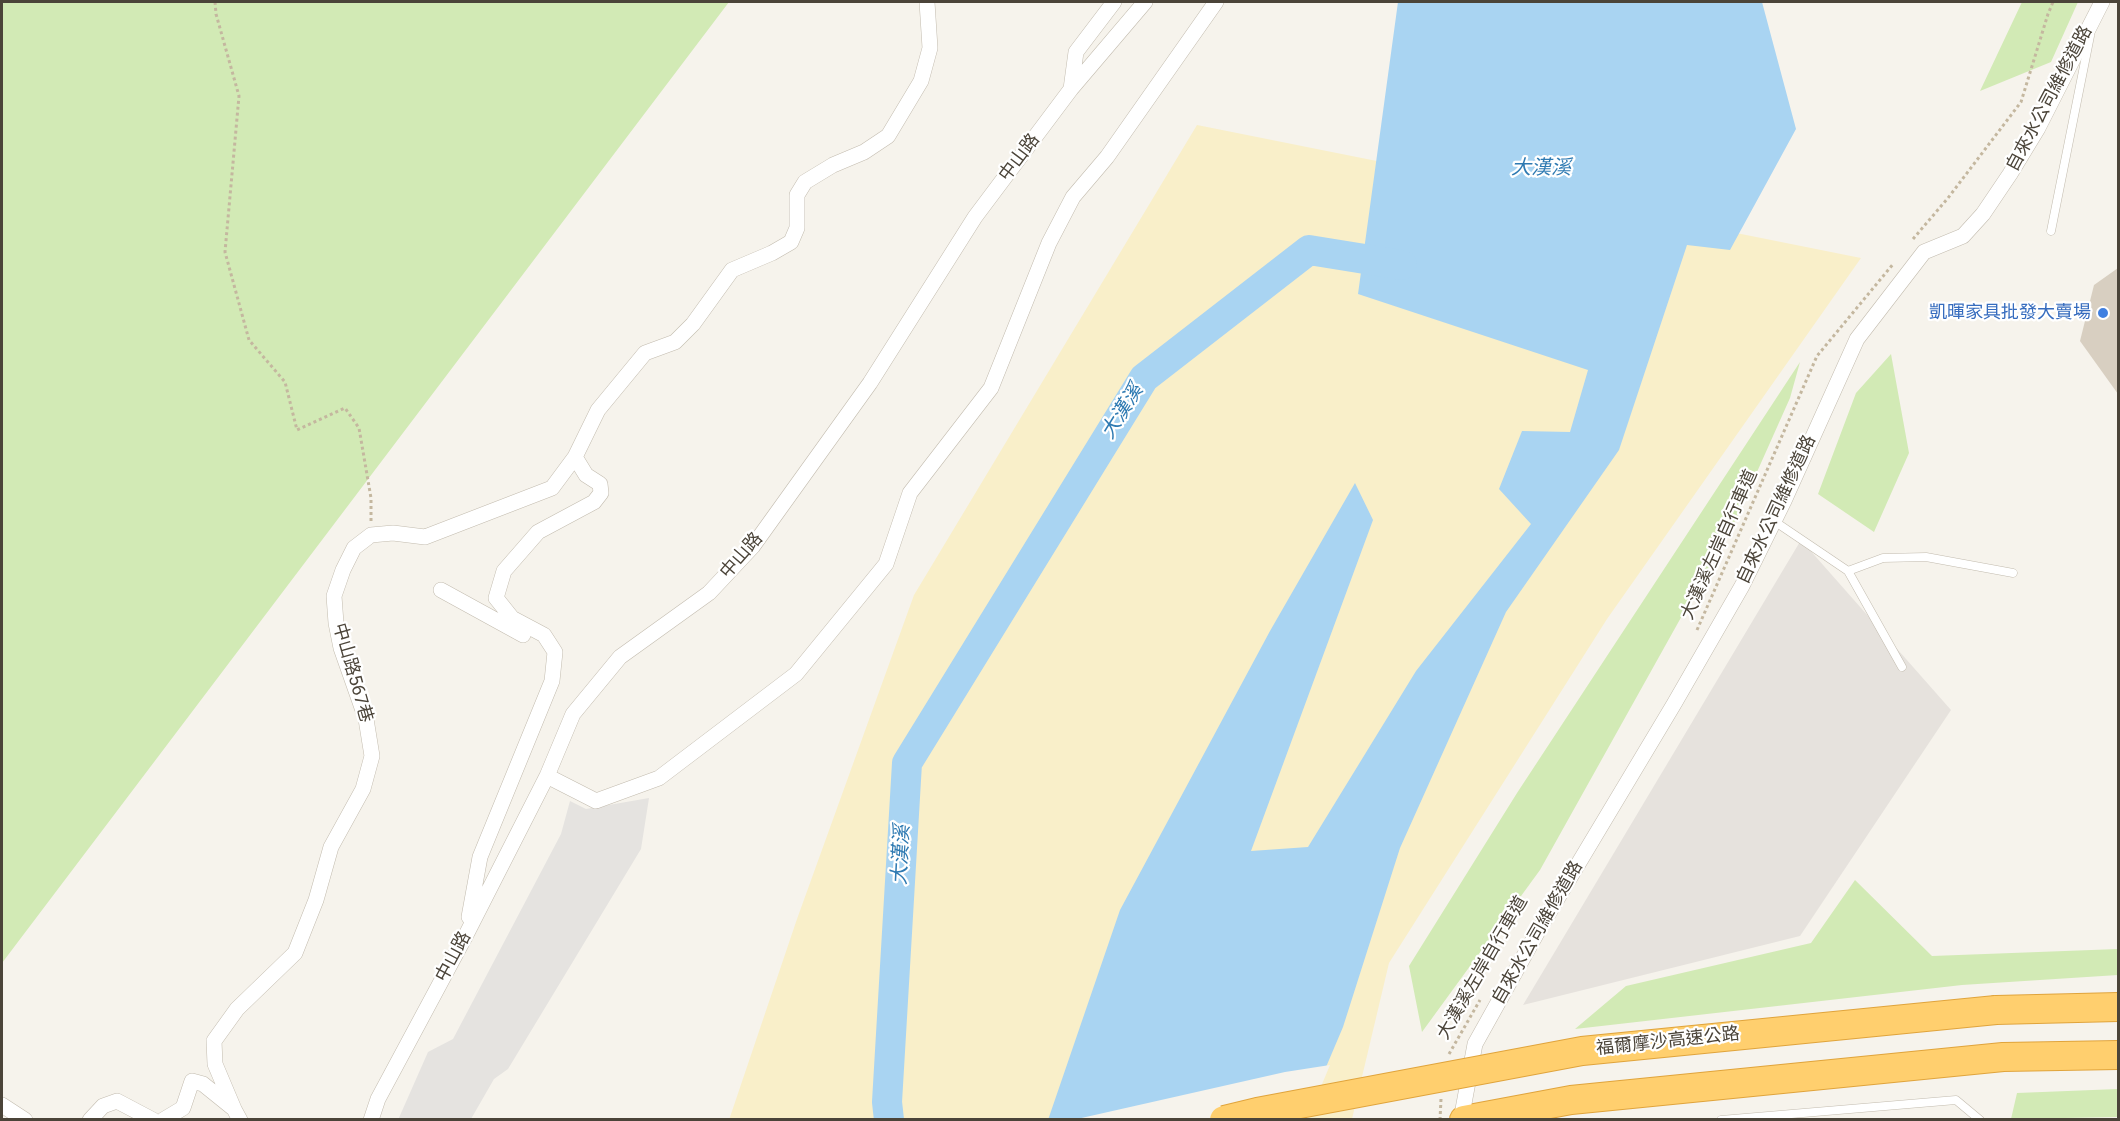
<!DOCTYPE html>
<html>
<head>
<meta charset="utf-8">
<style>
  body { margin:0 }
  #map { position:relative; width:2120px; height:1121px; overflow:hidden; background:#f6f3ec; font-family:Roboto,sans-serif }
  canvas { display:block }
  .frame { position:absolute; inset:0; border:3px solid #4b4439; pointer-events:none }
</style>
</head>
<body>
<div id="map">
<canvas width="2120" height="1121"></canvas>
<div class="frame"></div>
</div>
<script>
const g = document.querySelector('canvas').getContext('2d');
g.lineJoin = 'round';
function paint(path, color) {
  g.fillStyle = color;
  g.fill(path, 'evenodd');
}
function toPath(rows) {
  const path = new Path2D();
  for (const r of rows) {
    path.moveTo(r[0], r[1]);
    for (let i = 2; i < r.length; i += 2) path.lineTo(r[i], r[i + 1]);
  }
  return path;
}
function strokePath(path, color, width, dash) {
  g.strokeStyle = color;
  g.lineWidth = width;
  g.lineCap = dash ? 'butt' : 'round';
  g.setLineDash(dash || []);
  g.stroke(path);
}
function label(font, color, halo, rows, align = 'center') {
  g.font = font + ' Roboto,"Noto Sans TC",sans-serif';
  g.lineWidth = 4.5;
  g.setLineDash([]);
  g.textBaseline = 'middle';
  g.strokeStyle = halo;
  g.fillStyle = color;
  for (const [text, x, y, turn = 0] of rows) {
    g.save();
    g.translate(x, y);
    g.rotate((+turn || 0) * Math.PI / 180);
    g.textAlign = isNaN(turn) ? turn : align;
    if (halo) g.strokeText(text, 0, 0);
    g.fillText(text, 0, 0);
    g.restore();
  }
}
paint(toPath([
  [1801,540,1951,710,1800,936,1523,1005]
]), '#e6e2dd');
paint(toPath([
  [2,2,729,2,2,963],
  [2022,2,2078,2,2051,62,1980,91],
  [1891,354,1909,453,1874,532,1818,494,1856,393],
  [1800,362,1790,398,1736,519,1540,870,1422,1032,1409,966,1517,793],
  [1855,880,1932,956,2118,949,2118,975,1962,985,1575,1029,1626,986,1811,943],
  [2118,1089,2118,1117,2011,1119,2017,1093]
]), '#d2eab5');
paint(toPath([
  [1197,125,1861,258,1607,619,1389,963,1352,1119,729,1120,797,919,914,595]
]), '#f9efc9');
paint(toPath([
  [649,798,641,849,508,1069,494,1079,471,1119,398,1120,428,1052,453,1039,561,834,570,801,586,809]
]), '#e5e3e0');
paint(toPath([
  [1398,2,1762,2,1796,129,1730,250,1687,245,1619,450,1506,612,1400,848,1343,1027,1304,1119,1048,1120,1120,910,1270,631,1355,483,1373,520,1251,851,1308,847,1416,671,1531,524,1499,489,1522,431,1570,432,1588,370,1358,294]
]), '#a9d4f2');
paint(toPath([
  [1330,1065,1307,1120,1077,1119,1285,1072]
]), '#f6f3ec');
strokePath(toPath([
  [889,1120,887,1102,907,763,1144,378,1309,250,1402,265]
]), '#a9d4f2', 30);
paint(toPath([
  [2118,268,2118,394,2080,341,2094,285]
]), '#d8cfc1');
const service = toPath([
  [2051,231,2090,36],
  [1774,521,1848,571,1883,558,1926,557,2013,573],
  [1848,571,1902,667],
  [1721,1120,1956,1100,1980,1120]
]);
const minor = toPath([
  [1071,89,1076,52,1114,2],
  [441,590,523,635],
  [547,776,596,801,659,778,796,674,886,564,910,493,991,388,1049,243,1073,197,1107,157,1216,2],
  [469,917,480,857,552,681,555,652,544,635,512,618,496,598,504,571,538,532,594,502,601,493,600,484,586,475,575,457],
  [2,1105,25,1120],
  [234,1109,215,1064,214,1041,237,1009,295,953,316,900,331,847,363,789,372,756,366,719,341,648,336,623,334,596,343,570,354,548,371,535,393,533,425,537,552,488,575,457,598,410,645,353,675,342,693,324,732,270,772,253,791,242,797,228,797,195,805,182,833,165,864,152,888,136,921,81,930,48,927,2],
  [90,1120,103,1106,117,1101,153,1120],
  [163,1120,183,1108,192,1081,203,1084,234,1109,240,1120],
  [371,1120,378,1099,466,935,547,776,573,714,620,657,709,593,753,546,870,383,975,217,1071,89,1145,2],
  [1461,1120,1475,1044,1538,931,1674,704,1742,586,1784,501,1857,339,1924,252,1963,236,1983,214,2010,174,2038,128,2102,2]
]);
const motorway = toPath([
  [1996,1010,2118,1007],
  [1464,1120,1571,1100,2003,1057,2118,1055]
]);
strokePath(service, '#c2bbae', 9);
strokePath(minor, '#c2bbae', 16);
strokePath(motorway, '#e0a43c', 30);
strokePath(toPath([
  [215,2,216,14,239,96,225,252,249,340,285,382,297,430,345,408,359,428,371,498,371,521],
  [1913,239,1948,198,2021,102,2048,14,2053,2],
  [1697,630,1817,356,1894,263],
  [1449,1054,1480,1000],
  [1440,1120,1441,1099]
]), '#c4b79f', 3, [3, 3]);
strokePath(service, '#fff', 8);
strokePath(minor, '#fff', 15);
strokePath(motorway, '#ffcf6e', 28);
const motorwayBridge = toPath([
  [1224,1120,1257,1112,1582,1051,1996,1010]
]);
strokePath(motorwayBridge, '#e0a43c', 30, []);
strokePath(motorwayBridge, '#ffcf6e', 28);
for (const [x, y, r, color] of [
  [2103,313,6,"#3f7fe0"]
]) {
  const dot = new Path2D();
  dot.arc(x, y, r, 0, 2 * Math.PI);
  g.fillStyle = color;
  g.fill(dot);
  strokePath(dot, '#fff', 2);
}
label('18px', '#4b4439', '#fff', [
  ["自來水公司維修道路",2050,99,-62],
  ["中山路",1020,158,-53],
  ["自來水公司維修道路",1777,510,-65],
  ["大漢溪左岸自行車道",1720,545,-66],
  ["中山路",742,556,-49],
  ["中山路567巷",352,673,74],
  ["自來水公司維修道路",1538,933,-60],
  ["中山路",454,957,-62],
  ["大漢溪左岸自行車道",1483,968,-60],
  ["福爾摩沙高速公路",1668,1042,-6]
]);
label('18px', '#366cbe', '#fff', [
  ["凱暉家具批發大賣場",2091,313]
], 'right');
label('italic 20px', '#2e7ab2', '#fff', [
  ["大漢溪",1541,169],
  ["大漢溪",1123,412,-58],
  ["大漢溪",902,855,-87]
]);
</script>
</body>
</html>
